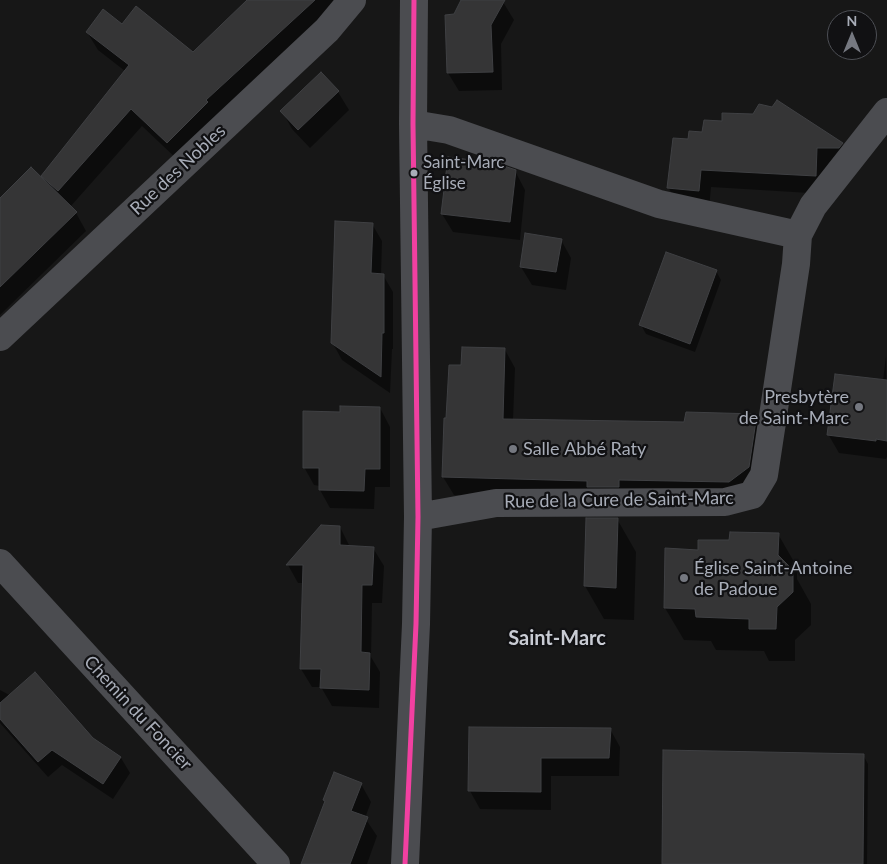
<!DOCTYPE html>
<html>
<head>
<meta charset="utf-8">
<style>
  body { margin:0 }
  #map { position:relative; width:887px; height:864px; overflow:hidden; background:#171717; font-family:Lato,sans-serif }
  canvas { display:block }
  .north { position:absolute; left:827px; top:10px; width:50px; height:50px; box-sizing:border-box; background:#111113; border:1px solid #4d4f55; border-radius:50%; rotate:0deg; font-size:14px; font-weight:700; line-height:20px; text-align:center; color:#a8adb8 }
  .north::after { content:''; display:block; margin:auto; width:18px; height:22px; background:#757880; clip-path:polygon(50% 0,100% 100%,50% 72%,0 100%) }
</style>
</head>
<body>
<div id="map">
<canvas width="887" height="864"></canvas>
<div class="north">N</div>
</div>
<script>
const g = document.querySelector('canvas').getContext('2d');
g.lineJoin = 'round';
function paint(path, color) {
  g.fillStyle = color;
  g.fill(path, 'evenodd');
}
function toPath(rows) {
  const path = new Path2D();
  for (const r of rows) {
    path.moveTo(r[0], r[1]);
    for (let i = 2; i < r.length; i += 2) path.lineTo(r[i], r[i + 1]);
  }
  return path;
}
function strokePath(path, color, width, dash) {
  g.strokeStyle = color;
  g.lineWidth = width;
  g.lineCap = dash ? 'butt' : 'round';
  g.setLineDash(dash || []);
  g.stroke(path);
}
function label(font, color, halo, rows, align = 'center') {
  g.font = font + ' Lato,sans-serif';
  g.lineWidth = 4.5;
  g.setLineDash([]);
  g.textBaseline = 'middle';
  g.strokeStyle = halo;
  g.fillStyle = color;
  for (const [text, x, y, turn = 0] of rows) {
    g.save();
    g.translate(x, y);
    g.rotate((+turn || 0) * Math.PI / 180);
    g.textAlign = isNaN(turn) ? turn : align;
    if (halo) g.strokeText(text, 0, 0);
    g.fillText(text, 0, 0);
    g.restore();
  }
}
paint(toPath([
  [249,0,347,0,179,161,142,126,70,207,76,213,86,231,0,315,0,200,47,183,43,177,125,71,98,50,87,32,122,26,193,53],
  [463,0,498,0,503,2,514,20,501,44,502,90,459,91,448,73,455,15],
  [320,74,338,92,349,110,310,148,292,129,282,111],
  [674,140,842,144,852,162,849,166,827,166,826,194,711,187,709,209,679,206,668,187],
  [515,171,525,190,520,240,453,232,442,214],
  [372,224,382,241,381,275,383,275,393,292,393,349,392,349,390,393,342,360,332,342],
  [561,240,571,258,566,290,532,285,521,267],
  [716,271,721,280,695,352,646,334,641,325],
  [505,350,515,368,513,420,684,424,756,415,767,433,739,500,454,495,443,477,445,419,447,419,462,366],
  [886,356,887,457,886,459,839,453,828,434,883,381],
  [380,408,390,427,390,487,375,487,374,509,330,508,320,490,320,486,314,485,304,467],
  [617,519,636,552,634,620,604,619,585,586],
  [321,526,340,527,350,547,373,548,384,566,382,603,372,603,371,657,380,672,379,708,332,706,321,687,312,687,301,669,303,583,298,583,288,565],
  [778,534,797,567,797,579,811,604,811,625,795,640,795,661,769,661,764,651,716,650,711,641,684,640,665,608,699,551,731,542],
  [0,690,92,739,121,758,130,773,113,799,62,765,48,777,0,723],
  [470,728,610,729,620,747,619,776,551,776,551,810,480,809,470,791],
  [863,755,868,764,867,864,663,864],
  [361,784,371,802,365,818,377,836,367,864,304,864,326,803,324,800]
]), '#0007');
const building = toPath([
  [247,0,315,0,206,100,208,102,167,143,131,109,58,191,41,176,129,65,86,32,103,9,122,24,136,6,193,52,247,0],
  [461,0,505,0,491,25,493,72,447,73,445,15,454,14,461,0],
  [321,72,339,91,298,130,280,111,321,72],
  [777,100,843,143,839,148,817,148,816,176,701,170,699,191,667,188,673,138,688,139,689,131,702,132,704,120,722,121,722,113,753,114,759,104,772,107,777,100],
  [448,157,495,163,516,170,510,222,441,214,448,157],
  [31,167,77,212,0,287,0,198,31,167],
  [335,221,373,223,371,273,384,274,384,333,382,333,381,377,331,343,335,221],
  [525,233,562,239,556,272,520,267,525,233],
  [666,252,717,270,690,344,639,325,666,252],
  [462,347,505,348,503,419,684,422,686,412,757,414,749,467,729,482,619,480,619,487,587,487,587,481,442,477,444,418,446,418,449,365,461,365,462,347],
  [835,374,887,380,887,441,876,439,876,441,827,435,835,374],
  [340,406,380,407,380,469,365,469,364,491,319,490,319,468,303,468,303,411,340,412,340,406],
  [586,518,618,518,616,588,584,586,586,518],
  [321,525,340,526,340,545,374,547,372,585,362,585,361,652,370,653,369,690,320,688,321,669,300,669,303,565,286,565,321,525],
  [730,532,779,533,778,555,793,570,793,592,777,607,776,629,749,629,749,619,696,617,695,609,664,608,665,548,698,550,698,540,729,540,730,532],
  [35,672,93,738,121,757,103,784,52,750,38,762,0,719,0,703,35,672],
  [469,727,611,728,609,758,541,758,541,792,468,791,469,727],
  [663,750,864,754,863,864,662,864,663,750],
  [334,772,362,783,351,811,368,817,350,864,301,864,325,801,323,800,334,772]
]);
paint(building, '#353536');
strokePath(building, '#3f4043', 1);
strokePath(toPath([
  [413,124,449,130,659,204,798,235,796,264,764,475,752,495,725,502,496,503,418,517],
  [798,235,813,206,887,112],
  [0,337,327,30,352,0],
  [0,563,276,864],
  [405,864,416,624,418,517,413,124,414,0]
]), '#4b4c50', 28);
strokePath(toPath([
  [405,864,416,624,418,517,413,124,414,0]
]), '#f240a1', 5);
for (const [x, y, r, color] of [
  [414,173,4.5,"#a8adb8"],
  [859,407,5,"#757880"],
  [513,449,5,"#757880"],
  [684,578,5,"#757880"]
]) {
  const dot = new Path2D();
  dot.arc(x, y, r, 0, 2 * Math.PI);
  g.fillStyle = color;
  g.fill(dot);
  strokePath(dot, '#111113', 2);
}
label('17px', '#a8adb8', '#111113', [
  ["Saint-Marc",423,163],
  ["Église",423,184]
], 'left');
label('18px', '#a8adb8', '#111113', [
  ["Rue des Nobles",178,170,-43],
  ["Rue de la Cure de Saint-Marc",619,500,-1],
  ["Chemin du Foncier",138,713,47]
]);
label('18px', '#a8adb8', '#111113', [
  ["Presbytère",849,397,"right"],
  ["de Saint-Marc",849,418,"right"],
  ["Salle Abbé Raty",523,449],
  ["Église Saint-Antoine",694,568],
  ["de Padoue",694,589]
], 'left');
label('bold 20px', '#c9ccd4', '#111113', [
  ["Saint-Marc",557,639]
]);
</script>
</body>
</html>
